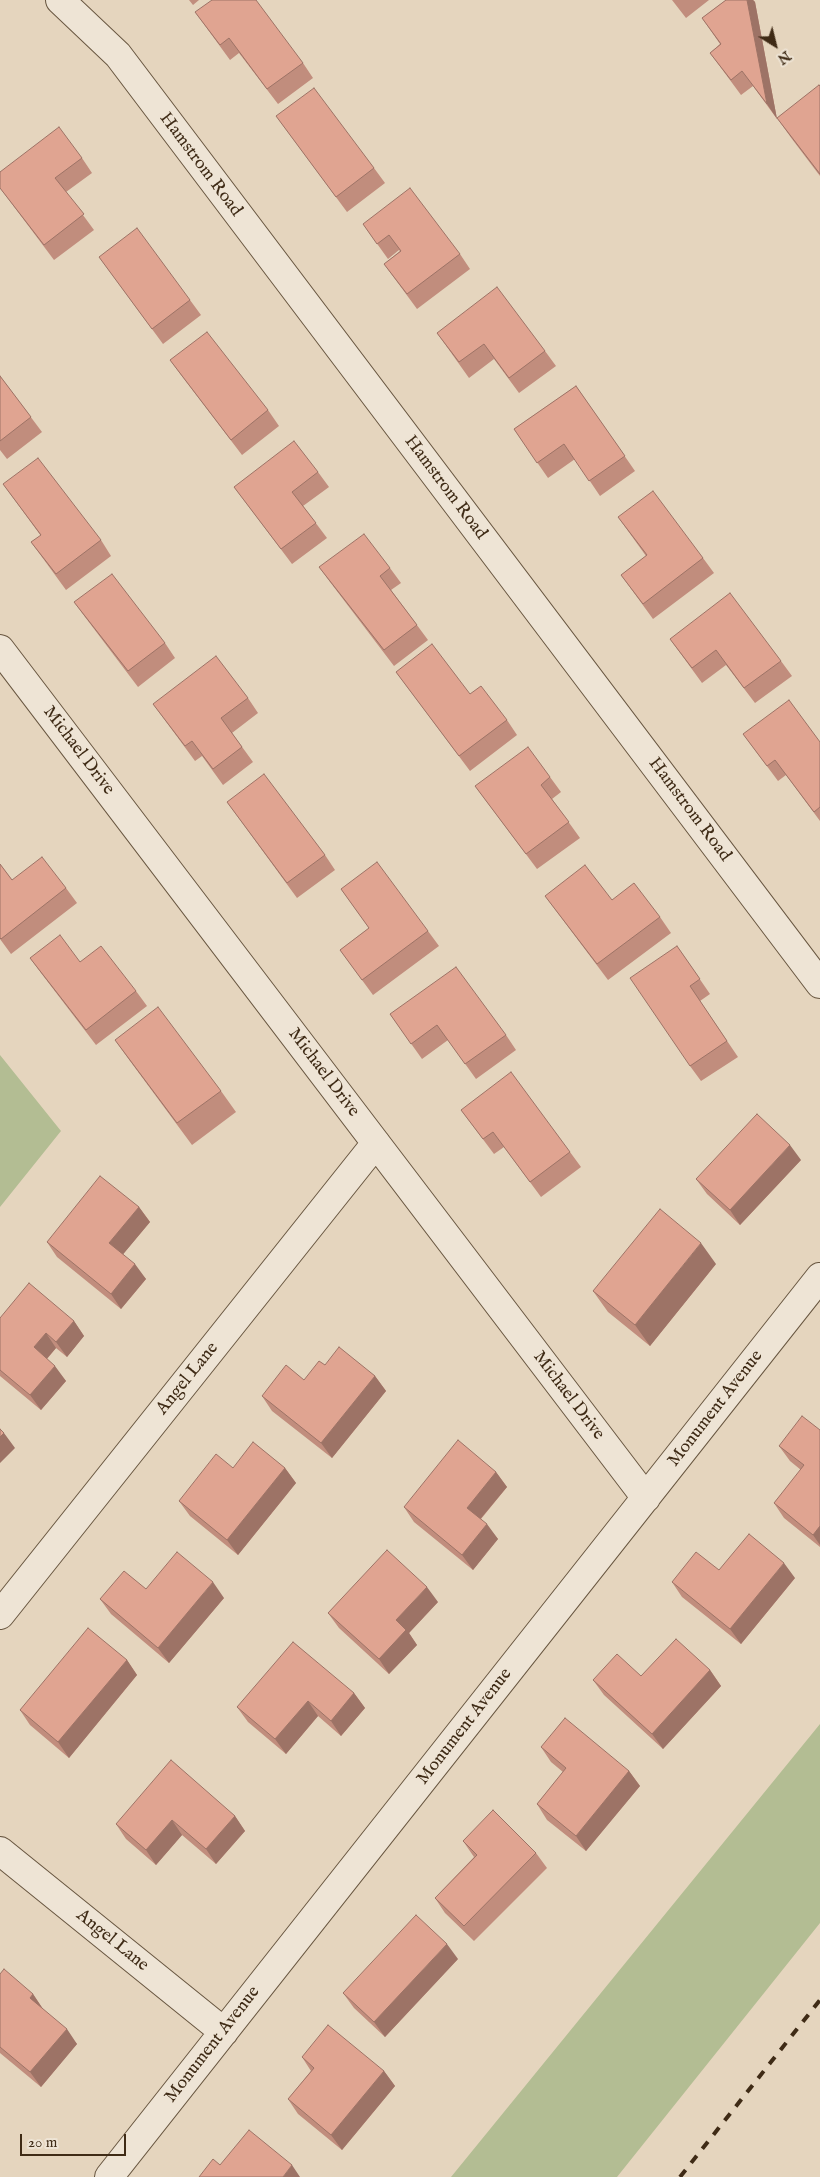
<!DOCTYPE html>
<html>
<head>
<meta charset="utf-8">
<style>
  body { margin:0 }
  #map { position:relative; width:820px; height:2177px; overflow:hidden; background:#e5d5be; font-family:"IM FELL English",serif }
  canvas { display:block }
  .north { position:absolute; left:750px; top:20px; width:50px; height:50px; -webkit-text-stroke:4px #eee4d5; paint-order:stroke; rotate:144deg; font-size:14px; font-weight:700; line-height:20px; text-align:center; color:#3f2b16 }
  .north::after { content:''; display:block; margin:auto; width:18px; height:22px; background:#3f2b16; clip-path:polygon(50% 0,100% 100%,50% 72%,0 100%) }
  .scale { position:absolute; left:20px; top:2134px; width:106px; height:22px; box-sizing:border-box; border:2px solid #3f2b16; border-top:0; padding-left:6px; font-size:15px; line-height:18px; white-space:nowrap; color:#3f2b16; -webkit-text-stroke:4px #eee4d5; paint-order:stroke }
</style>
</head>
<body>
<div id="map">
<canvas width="820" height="2177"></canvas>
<div class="north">N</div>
<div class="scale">20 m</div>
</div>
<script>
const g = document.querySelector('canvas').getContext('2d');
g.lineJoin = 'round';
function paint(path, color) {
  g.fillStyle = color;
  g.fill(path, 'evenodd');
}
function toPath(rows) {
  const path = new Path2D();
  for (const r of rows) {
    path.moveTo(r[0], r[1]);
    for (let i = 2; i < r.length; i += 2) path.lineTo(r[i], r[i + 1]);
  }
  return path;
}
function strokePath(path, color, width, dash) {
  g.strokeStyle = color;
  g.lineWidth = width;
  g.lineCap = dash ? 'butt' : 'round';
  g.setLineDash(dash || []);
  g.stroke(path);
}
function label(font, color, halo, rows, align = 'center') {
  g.font = font + ' "IM FELL English",serif';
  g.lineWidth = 4;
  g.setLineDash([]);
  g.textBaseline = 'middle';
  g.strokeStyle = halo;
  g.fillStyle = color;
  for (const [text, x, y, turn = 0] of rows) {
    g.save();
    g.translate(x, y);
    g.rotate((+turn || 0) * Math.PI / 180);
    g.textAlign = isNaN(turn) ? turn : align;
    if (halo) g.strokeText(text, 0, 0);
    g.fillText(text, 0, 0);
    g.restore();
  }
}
paint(toPath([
  [0,1055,61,1131,0,1207],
  [820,1724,820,1923,617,2177,451,2177]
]), '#b3bd93');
const minor = toPath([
  [60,0,118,55,820,984],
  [0,649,646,1498],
  [0,1615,376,1143],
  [0,1851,224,2032],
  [109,2177,820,1277]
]);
strokePath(minor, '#685640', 30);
strokePath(minor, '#eee4d5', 28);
strokePath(toPath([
  [680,2177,820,2000]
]), '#3f2b16', 4, [9, 9]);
paint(toPath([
  [189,0,199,0,193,5],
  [672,0,709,0,686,18],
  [726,0,753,0,755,2,777,119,753,86,741,95,710,53,720,44,702,18],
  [195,12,303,63,313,78,278,104,239,53,230,60],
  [820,86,820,176,792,139,777,118],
  [276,116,374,168,385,183,347,212],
  [82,158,92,173,66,192,94,230,54,260,0,188,0,172],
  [363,224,460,254,470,269,417,309,384,264,400,251,399,250,388,259],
  [99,257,190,300,201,315,163,344],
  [437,333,545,351,556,366,519,393,494,359,469,378],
  [170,360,268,410,279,426,242,455,181,375],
  [0,376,42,432,7,459,0,450],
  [576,386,635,471,600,496,575,459,548,478,514,429],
  [318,472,329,487,303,506,327,538,292,564,234,487],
  [3,484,101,540,111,556,66,590,31,542,41,536],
  [618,517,703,558,714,573,653,619,621,575,646,556],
  [319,567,390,568,401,583,391,590,428,640,394,666,330,582],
  [74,602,165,643,175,658,138,687,85,617],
  [670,639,781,661,792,676,755,703,726,665,702,683],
  [396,672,507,720,517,735,470,771],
  [248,698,258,713,232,733,253,762,223,785,202,756,195,761,153,704],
  [743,734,820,742,820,821,786,775,778,781],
  [550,777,561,792,552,799,580,838,537,869,475,786],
  [227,802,325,855,335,870,297,898],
  [0,864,12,880,66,888,77,903,11,954,0,939],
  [341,889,428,931,439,946,373,995,340,950,369,928],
  [545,896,612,900,660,917,671,933,608,980],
  [677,946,710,994,700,1001,738,1057,701,1081,690,1066],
  [30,958,80,962,136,991,147,1006,96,1045,41,973],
  [390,1014,506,1035,516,1050,476,1079,448,1040,422,1059],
  [115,1040,221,1091,236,1112,192,1145,130,1061],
  [461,1110,570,1152,581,1167,541,1197,504,1147,494,1154],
  [801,1160,740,1225,707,1194,696,1179],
  [139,1207,150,1222,123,1254,146,1279,121,1309,57,1257,47,1242],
  [716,1264,650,1346,608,1312,593,1291],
  [0,1318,74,1321,84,1336,67,1357,56,1348,47,1359,66,1381,41,1410,0,1376],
  [325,1365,375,1376,386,1391,332,1458,272,1411,262,1396,304,1380],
  [820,1430,820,1547,784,1518,774,1503,801,1470,790,1461,779,1446],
  [233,1468,285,1468,296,1483,238,1555,190,1516,179,1501],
  [496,1472,507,1487,481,1519,498,1539,473,1570,414,1522,404,1507],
  [719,1570,795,1578,741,1644,682,1597,672,1582],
  [146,1589,224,1598,169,1663,111,1614,100,1599],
  [438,1602,409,1633,417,1645,389,1674,339,1628,328,1613],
  [127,1660,137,1675,69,1758,30,1725,20,1710],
  [710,1670,721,1686,663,1749,604,1695,593,1680],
  [354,1693,365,1708,341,1736,318,1716,286,1754,248,1722,237,1707],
  [541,1747,629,1771,640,1786,586,1851,547,1820,537,1804,563,1772,551,1762],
  [235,1816,245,1831,216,1864,182,1835,156,1865,126,1839,116,1824],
  [463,1841,536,1853,547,1868,474,1941,445,1913,435,1898,474,1857],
  [458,1959,385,2037,354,2008,343,1993],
  [0,1974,33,1994,43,2009,77,2044,41,2087,0,2053],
  [302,2057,384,2071,395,2086,342,2150,298,2114,288,2099,311,2071]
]), '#c18d7d');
paint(toPath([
  [747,0,753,0,755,2,777,119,767,104],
  [790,1145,801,1160,740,1225,730,1210],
  [139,1207,150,1222,120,1258,109,1243],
  [701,1243,716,1264,650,1346,635,1325],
  [135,1264,146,1279,121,1309,111,1294],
  [74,1321,84,1336,67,1357,56,1342],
  [46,1333,56,1348,44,1362,34,1347],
  [55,1366,66,1381,41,1410,30,1395],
  [375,1376,386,1391,332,1458,321,1443],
  [4,1433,15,1448,0,1463,0,1437],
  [285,1468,296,1483,238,1555,227,1540],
  [496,1472,507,1487,477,1523,467,1508],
  [487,1524,498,1539,473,1570,462,1555],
  [820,1526,820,1545,813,1535],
  [784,1563,795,1578,741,1644,730,1629],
  [213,1582,224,1598,169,1663,158,1648],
  [427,1587,438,1602,409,1633,417,1645,389,1674,379,1659,396,1620],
  [127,1660,137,1675,69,1758,58,1742],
  [710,1670,721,1686,663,1749,652,1734],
  [354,1693,365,1708,341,1736,331,1721],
  [308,1701,318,1716,286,1754,275,1739],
  [629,1771,640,1786,586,1851,576,1836],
  [235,1816,245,1831,216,1864,206,1849],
  [172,1820,182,1835,156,1865,146,1850],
  [447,1944,458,1959,385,2037,374,2022],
  [33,1994,43,2009,40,2013,30,1998],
  [67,2029,77,2044,41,2087,30,2072],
  [384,2071,395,2086,342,2150,331,2135],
  [292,2165,300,2177,283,2177]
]), '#9d7366');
const building = toPath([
  [212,0,256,0,303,63,267,89,229,38,220,45,195,12,212,0],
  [726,0,747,0,767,104,742,71,731,80,710,53,721,44,702,18,726,0],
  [819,85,820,86,820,174,777,118,819,85],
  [314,88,374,168,336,197,276,116,314,88],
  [59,127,82,158,55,178,84,214,44,245,0,188,0,172,59,127],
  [410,188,460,254,407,294,384,264,401,251,389,235,377,244,363,224,410,188],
  [137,228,190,300,152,329,99,257,137,228],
  [497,287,545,351,509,378,484,344,459,362,437,333,497,287],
  [207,332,268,410,231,440,170,360,207,332],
  [0,376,31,417,0,441,0,376],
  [576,386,625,456,589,481,564,444,537,463,514,429,576,386],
  [294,441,318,472,292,492,316,523,281,549,234,487,294,441],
  [38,458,101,540,56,574,31,542,41,535,3,484,38,458],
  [653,491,703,558,643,604,621,575,647,555,618,517,653,491],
  [364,534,390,568,380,576,417,625,384,650,319,567,364,534],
  [112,574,165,643,128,671,74,602,112,574],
  [730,593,781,661,744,688,716,650,692,668,670,639,730,593],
  [432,644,470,694,481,686,507,720,459,756,396,672,432,644],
  [216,656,248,698,221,718,242,747,213,769,192,741,185,746,153,704,216,656],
  [789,700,820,742,820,807,814,812,775,760,767,766,743,734,789,700],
  [528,747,550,777,541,785,569,822,526,854,475,786,528,747],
  [264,774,325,855,287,883,227,802,264,774],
  [42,857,66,888,1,939,0,938,0,864,12,880,42,857],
  [377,862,428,931,362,980,340,950,369,928,341,889,377,862],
  [585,865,612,900,634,883,660,917,597,964,545,896,585,865],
  [60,935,80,962,101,946,136,991,86,1030,30,958,60,935],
  [677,946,700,979,690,986,727,1041,690,1066,630,978,677,946],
  [456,967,506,1035,465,1064,437,1025,411,1044,390,1014,456,967],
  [158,1007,221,1091,177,1123,115,1040,158,1007],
  [511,1072,570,1152,530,1182,493,1132,483,1139,461,1110,511,1072],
  [757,1114,790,1145,730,1210,696,1179,757,1114],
  [100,1176,139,1207,109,1243,135,1264,111,1294,47,1242,100,1176],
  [660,1209,701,1243,635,1325,593,1291,660,1209],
  [29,1283,74,1321,56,1342,46,1333,34,1347,55,1366,30,1395,0,1370,0,1318,29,1283],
  [339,1347,375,1376,321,1443,262,1396,286,1365,304,1380,319,1361,325,1365,339,1347],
  [802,1416,820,1430,820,1526,813,1535,774,1503,804,1465,779,1446,802,1416],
  [0,1429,4,1433,0,1437,0,1429],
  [458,1440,496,1472,467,1508,487,1524,462,1555,404,1507,458,1440],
  [253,1442,285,1468,227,1540,179,1501,216,1454,233,1468,253,1442],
  [749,1534,784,1563,730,1629,672,1582,696,1552,719,1570,749,1534],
  [387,1550,427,1587,396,1620,406,1630,379,1659,328,1613,387,1550],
  [177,1552,213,1582,158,1648,100,1599,124,1571,146,1589,177,1552],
  [88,1628,127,1660,58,1742,20,1710,88,1628],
  [676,1639,710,1670,652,1734,593,1680,617,1654,641,1676,676,1639],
  [293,1642,354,1693,331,1721,308,1701,275,1739,237,1707,293,1642],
  [565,1718,629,1771,576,1836,537,1804,566,1768,541,1747,565,1718],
  [171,1760,235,1816,206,1849,172,1820,146,1850,116,1824,171,1760],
  [493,1810,536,1853,464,1926,435,1898,477,1855,463,1841,493,1810],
  [416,1915,447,1944,374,2022,343,1993,416,1915],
  [4,1969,33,1994,30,1998,67,2029,30,2072,0,2047,0,1974,4,1969],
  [328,2025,384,2071,331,2135,288,2099,314,2068,302,2057,328,2025],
  [249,2130,292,2165,283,2177,199,2177,213,2159,220,2165,249,2130]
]);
paint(building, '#e0a491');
strokePath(building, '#9d7366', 1);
label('18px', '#3f2b16', '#eee4d5', [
  ["Hamstrom Road",200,165,53],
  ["Hamstrom Road",445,488,53],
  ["Michael Drive",78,751,53],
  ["Hamstrom Road",689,810,53],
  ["Michael Drive",323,1073,53],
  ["Angel Lane",188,1379,-51],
  ["Michael Drive",568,1396,53],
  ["Monument Avenue",716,1409,-52],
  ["Monument Avenue",465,1727,-52],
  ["Angel Lane",112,1941,39],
  ["Monument Avenue",213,2045,-52]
]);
</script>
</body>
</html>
